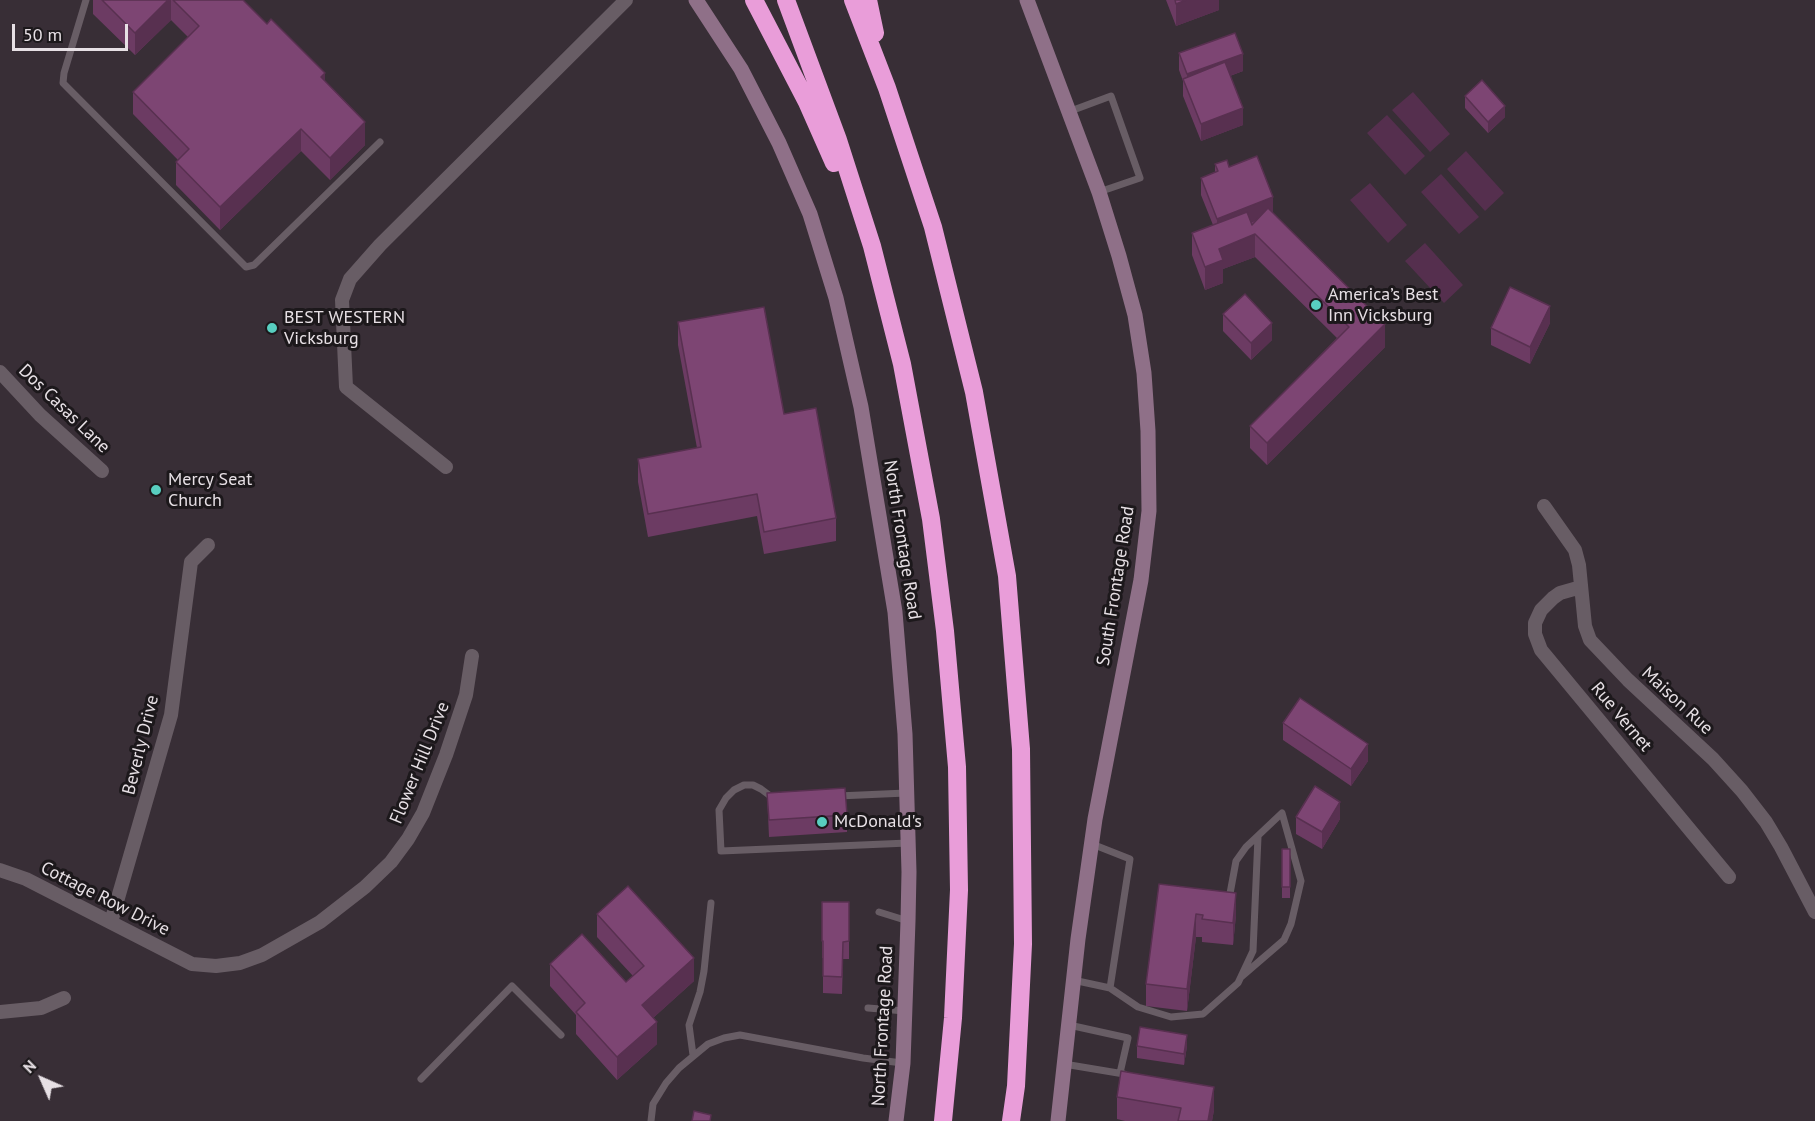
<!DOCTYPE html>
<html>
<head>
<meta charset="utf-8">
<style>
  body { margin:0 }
  #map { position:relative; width:1815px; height:1121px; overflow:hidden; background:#382e36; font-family:"PT Sans",sans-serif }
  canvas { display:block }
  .north { position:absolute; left:12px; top:1049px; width:60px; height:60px; -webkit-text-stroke:4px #1c181b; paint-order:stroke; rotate:315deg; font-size:16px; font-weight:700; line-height:24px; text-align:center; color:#e7e0e5 }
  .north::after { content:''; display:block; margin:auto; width:21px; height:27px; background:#e7e0e5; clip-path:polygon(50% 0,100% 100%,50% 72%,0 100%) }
  .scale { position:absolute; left:12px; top:24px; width:116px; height:27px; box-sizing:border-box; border:3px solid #e7e0e5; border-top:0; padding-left:8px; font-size:18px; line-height:21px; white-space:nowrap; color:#e7e0e5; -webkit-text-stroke:4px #1c181b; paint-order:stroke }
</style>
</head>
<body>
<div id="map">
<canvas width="1815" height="1121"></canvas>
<div class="north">N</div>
<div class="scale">50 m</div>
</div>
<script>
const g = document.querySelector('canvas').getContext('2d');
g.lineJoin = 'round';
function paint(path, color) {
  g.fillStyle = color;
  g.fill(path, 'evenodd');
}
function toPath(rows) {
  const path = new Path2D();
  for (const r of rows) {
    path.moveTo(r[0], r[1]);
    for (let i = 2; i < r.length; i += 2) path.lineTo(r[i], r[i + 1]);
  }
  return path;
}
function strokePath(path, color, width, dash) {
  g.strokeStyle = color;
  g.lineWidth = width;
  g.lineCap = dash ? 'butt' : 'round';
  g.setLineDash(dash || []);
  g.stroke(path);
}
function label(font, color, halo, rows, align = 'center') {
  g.font = font + ' "PT Sans",sans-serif';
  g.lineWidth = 6;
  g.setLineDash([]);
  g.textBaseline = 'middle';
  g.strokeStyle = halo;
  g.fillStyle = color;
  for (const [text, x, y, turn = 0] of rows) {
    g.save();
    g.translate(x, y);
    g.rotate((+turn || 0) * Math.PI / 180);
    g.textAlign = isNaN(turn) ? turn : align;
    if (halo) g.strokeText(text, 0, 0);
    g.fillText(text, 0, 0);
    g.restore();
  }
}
paint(toPath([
  [1413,92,1450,134,1430,152,1392,110],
  [1387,115,1425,156,1405,175,1367,133],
  [1466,151,1504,193,1485,211,1447,169],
  [1441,174,1479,217,1459,234,1421,192],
  [1370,183,1407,225,1388,243,1350,200],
  [1425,243,1463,285,1444,303,1405,261]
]), '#552f4e');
strokePath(toPath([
  [86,0,64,73,63,83,246,267,254,265,380,142],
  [1068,112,1111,96,1140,178,1099,192],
  [838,796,906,793],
  [773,798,761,789,753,785,744,785,734,790,726,798,719,810,721,851,908,843],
  [1229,899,1236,861,1246,847,1282,813,1301,881,1291,924,1284,940,1241,977],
  [879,912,908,921],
  [1073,980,1110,988,1130,859,1092,844],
  [1110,988,1138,1007,1171,1017,1203,1014,1238,983,1253,951,1258,837],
  [868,1008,905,1011],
  [1069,1025,1128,1038,1120,1073],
  [693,1055,689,1025,700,992,704,971,711,903],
  [1064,1064,1124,1074],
  [421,1079,512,986,561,1035],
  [651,1121,653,1104,666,1083,679,1068,708,1044,724,1038,740,1035,863,1058,902,1063]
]), '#685d65', 7);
strokePath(toPath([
  [0,372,40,415,102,471],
  [446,467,346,387,342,300,350,279,380,245,626,0],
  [1544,506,1575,550,1579,565,1585,626,1590,640,1628,680,1713,759,1742,791,1766,822,1781,847,1815,912],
  [1581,587,1560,593,1553,598,1541,610,1535,623,1535,634,1541,650,1729,877],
  [0,870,26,879,192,964,216,966,240,963,262,955,320,922,365,887,391,862,408,839,423,813,446,755,466,695,472,656],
  [111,922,171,715,191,562,208,545],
  [0,1012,41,1008,64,998]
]), '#685d65', 14);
strokePath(toPath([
  [696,0,741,69,779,143,810,214,836,298,861,407,895,612,905,734,909,872,908,921,903,1063,896,1121],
  [1027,0,1099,192,1119,256,1135,315,1144,373,1148,431,1149,511,1141,580,1095,819,1078,939,1058,1121]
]), '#8f7088', 15);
strokePath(toPath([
  [754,0,807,102,834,163],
  [786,0,838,140,872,246,902,364,931,519,945,631,957,767,959,890,953,1018,943,1121],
  [853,0,887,88,933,227,974,392,1007,576,1021,749,1023,944,1016,1086,1011,1121],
  [868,0,875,33]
]), '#e99dd9', 18);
paint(toPath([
  [93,0,243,0,325,81,365,145,330,180,301,151,220,230,176,185,176,162,178,160,133,114,133,92,188,37,171,20,135,55,93,14],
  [1166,0,1219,0,1219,10,1176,26],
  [1179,53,1243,71,1230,76,1243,125,1201,141,1183,96,1183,81,1179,70],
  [1465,96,1505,117,1488,133,1465,108],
  [1215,164,1229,167,1273,213,1385,347,1267,465,1250,448,1250,426,1337,338,1255,257,1223,269,1223,283,1205,290,1192,255,1192,233,1213,225,1201,195,1201,178,1215,172],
  [1223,314,1272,340,1251,360,1223,331],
  [678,322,784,414,836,518,836,541,764,554,757,516,648,537,638,482,638,459,697,448,678,345],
  [1550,323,1530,364,1491,345,1491,328],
  [1283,723,1368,761,1351,786,1283,740],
  [767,793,847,815,847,832,769,837],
  [1296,817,1340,819,1322,849,1296,834],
  [1282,849,1290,849,1290,898,1282,898],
  [1159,884,1236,915,1233,945,1202,942,1202,937,1196,937,1187,1011,1146,1006,1146,984],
  [822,902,849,902,849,959,843,959,842,994,823,993,823,958,822,958],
  [597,914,694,981,653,1018,657,1044,617,1080,576,1034,576,1015,550,986,550,964,626,982,633,976,597,937],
  [1137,1046,1187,1046,1184,1065,1137,1058],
  [1117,1097,1214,1110,1212,1121,1125,1121,1117,1119]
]), '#6c3b63');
paint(toPath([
  [168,0,171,0,171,20,135,55,135,33],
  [1186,0,1219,0,1219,10,1176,26,1176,4],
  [1243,54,1243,71,1188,91,1187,88,1187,74],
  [325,73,325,96,321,77],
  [1505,106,1505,117,1488,133,1488,122],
  [1243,108,1243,125,1201,141,1201,124],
  [365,122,365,145,330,180,330,158],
  [301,129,301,151,220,230,220,207],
  [1273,197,1273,214,1217,236,1217,219],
  [1255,234,1255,257,1223,269,1223,283,1205,290,1205,267,1219,249],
  [1550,306,1550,323,1530,364,1530,347],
  [1272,323,1272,340,1251,360,1251,343],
  [1385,324,1385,347,1267,465,1267,443],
  [1368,744,1368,761,1351,786,1351,769],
  [1340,802,1340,819,1322,849,1322,832],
  [1236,893,1236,915,1233,945,1233,923],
  [1196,914,1196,937,1187,1011,1187,989],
  [694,958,694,981,642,1028,642,1005],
  [657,1022,657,1044,617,1080,617,1057],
  [1187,1035,1187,1046,1184,1065,1184,1054],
  [1214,1087,1214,1110,1212,1121,1208,1121]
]), '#583050');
const building = toPath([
  [102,0,168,0,135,33,102,0],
  [173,0,243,0,267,24,271,19,325,73,321,77,365,122,330,158,301,129,220,207,176,162,189,149,133,92,199,26,173,0],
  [1175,0,1186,0,1176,4,1175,0],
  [1235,33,1243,54,1187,74,1179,53,1235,33],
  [1225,62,1243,108,1201,124,1183,79,1225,62],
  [1482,80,1505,106,1488,122,1465,96,1482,80],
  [1257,156,1273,197,1217,219,1201,178,1218,171,1215,164,1227,160,1229,167,1257,156],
  [1268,208,1385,324,1267,443,1250,426,1349,327,1255,234,1219,249,1223,260,1205,267,1192,233,1247,212,1252,225,1268,208],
  [1510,287,1550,306,1530,347,1491,328,1510,287],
  [1245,294,1272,323,1251,343,1223,314,1245,294],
  [764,307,784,414,816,408,836,518,764,532,757,494,648,514,638,459,701,447,678,322,764,307],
  [1300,698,1368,744,1351,769,1283,723,1300,698],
  [1315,786,1340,802,1322,832,1296,817,1315,786],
  [845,788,847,815,769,820,767,793,845,788],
  [1282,849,1290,849,1290,887,1282,887,1282,849],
  [1159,884,1236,893,1233,923,1202,919,1203,915,1196,914,1187,989,1146,984,1159,884],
  [628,886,694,958,642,1005,657,1022,617,1057,576,1012,585,1003,550,964,582,934,626,982,644,966,597,914,628,886],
  [822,902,849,902,849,941,843,942,842,977,823,976,823,941,822,941,822,902],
  [1140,1027,1187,1035,1184,1054,1137,1046,1140,1027],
  [1121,1071,1214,1087,1208,1121,1178,1121,1181,1108,1117,1097,1121,1071],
  [694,1111,711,1115,710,1121,692,1121,694,1111]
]);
paint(building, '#7d4573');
strokePath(building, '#583050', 1.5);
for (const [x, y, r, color] of [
  [1316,305,6,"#58cec0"],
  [272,328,6,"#58cec0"],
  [156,490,6,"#58cec0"],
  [822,822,6,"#58cec0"]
]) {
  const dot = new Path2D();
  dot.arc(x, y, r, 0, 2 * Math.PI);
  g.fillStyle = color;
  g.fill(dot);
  strokePath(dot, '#1c181b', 2);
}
label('18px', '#e7e0e5', '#1c181b', [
  ["America’s Best",1328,295],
  ["Inn Vicksburg",1328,316],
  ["BEST WESTERN",284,318],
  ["Vicksburg",284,339],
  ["Mercy Seat",168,480],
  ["Church",168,501],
  ["McDonald's",834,822]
], 'left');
label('18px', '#e7e0e5', '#1c181b', [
  ["Dos Casas Lane",64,409,44],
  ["North Frontage Road",902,540,81],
  ["South Frontage Road",1116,586,-81],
  ["Maison Rue",1677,701,43],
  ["Rue Vernet",1621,717,50],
  ["Beverly Drive",141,745,-76],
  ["Flower Hill Drive",420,763,-68],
  ["Cottage Row Drive",105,899,27],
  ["North Frontage Road",883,1026,-87]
]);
</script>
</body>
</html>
